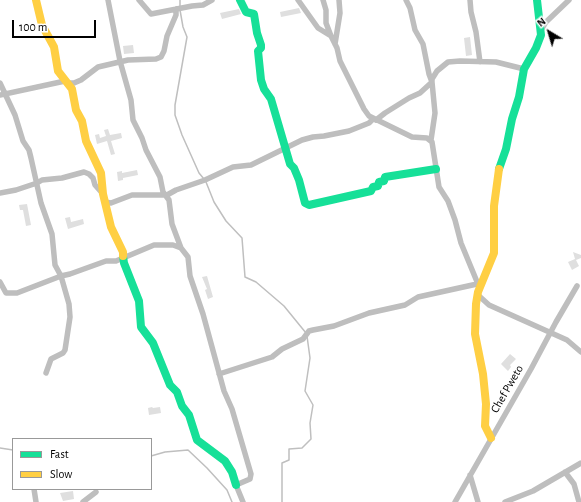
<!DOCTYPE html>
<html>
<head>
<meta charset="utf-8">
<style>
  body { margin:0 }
  #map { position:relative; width:581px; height:502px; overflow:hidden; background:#fff; font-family:"Alegreya Sans",sans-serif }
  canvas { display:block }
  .legend { position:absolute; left:12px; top:438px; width:140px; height:52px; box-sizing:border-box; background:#fff; border:1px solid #999; margin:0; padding:5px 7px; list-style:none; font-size:12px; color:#000 }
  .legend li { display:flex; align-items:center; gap:8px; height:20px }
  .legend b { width:20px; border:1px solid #999 }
  .north { position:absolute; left:529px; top:12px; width:40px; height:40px; -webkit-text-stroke:3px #fff; paint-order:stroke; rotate:322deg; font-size:11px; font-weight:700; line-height:16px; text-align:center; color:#000 }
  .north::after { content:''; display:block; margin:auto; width:14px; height:18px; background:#000; clip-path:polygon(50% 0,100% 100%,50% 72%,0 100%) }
  .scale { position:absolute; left:12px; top:20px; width:84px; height:18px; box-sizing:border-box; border:2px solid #000; border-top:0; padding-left:5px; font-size:12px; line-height:14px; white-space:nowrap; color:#000; -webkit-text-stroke:3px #fff; paint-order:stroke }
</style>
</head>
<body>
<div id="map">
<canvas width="581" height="502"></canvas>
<ul class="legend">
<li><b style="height:5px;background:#16e098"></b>Fast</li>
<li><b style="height:5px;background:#ffcf43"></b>Slow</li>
</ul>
<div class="north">N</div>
<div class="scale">100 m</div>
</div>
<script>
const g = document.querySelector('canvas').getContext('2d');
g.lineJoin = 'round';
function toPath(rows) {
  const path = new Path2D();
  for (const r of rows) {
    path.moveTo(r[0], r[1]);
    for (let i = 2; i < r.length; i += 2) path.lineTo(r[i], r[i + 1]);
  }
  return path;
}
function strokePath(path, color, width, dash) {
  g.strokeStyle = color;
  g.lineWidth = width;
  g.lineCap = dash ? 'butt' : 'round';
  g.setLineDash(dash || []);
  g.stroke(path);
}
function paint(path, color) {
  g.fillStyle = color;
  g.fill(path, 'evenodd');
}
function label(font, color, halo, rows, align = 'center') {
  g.font = font + ' "Alegreya Sans",sans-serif';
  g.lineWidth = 3;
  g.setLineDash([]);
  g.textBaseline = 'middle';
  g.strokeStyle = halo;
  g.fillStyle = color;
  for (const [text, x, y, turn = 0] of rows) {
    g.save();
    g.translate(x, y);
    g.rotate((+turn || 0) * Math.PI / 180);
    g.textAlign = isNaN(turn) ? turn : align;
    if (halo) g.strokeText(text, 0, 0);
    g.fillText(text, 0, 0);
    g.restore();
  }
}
strokePath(toPath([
  [180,0,180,6],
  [180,10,183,27,187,37,175,105,175,115,182,135,199,173,204,179],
  [206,182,214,202,226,221,242,238,245,277,256,282,284,306,306,333],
  [0,448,13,450],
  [151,456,165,452,188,450,207,468,227,490,232,502],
  [282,502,282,463,289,460,289,449,302,448,311,439,310,423,313,405,305,391,310,358,307,336]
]), '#bfbfbf', 1.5);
paint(toPath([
  [299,8,301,13,281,17,280,12],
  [239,9,241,14,222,19,220,13],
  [470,37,472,55,466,56,464,38],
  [133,45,134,53,124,54,123,46],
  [108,129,110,135,121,133,122,138,111,141,115,154,111,155,107,141,97,144,95,135,99,134,100,138,106,136,104,130],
  [137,170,138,175,123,178,123,180,118,181,117,172,122,171,122,173],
  [27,204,31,225,26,226,23,210,20,210,19,205],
  [70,217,71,222,83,219,84,224,68,229,65,218],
  [573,252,581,255,581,258,576,260,579,266,572,270,568,262,575,259],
  [207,276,213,297,208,299,205,290,207,289,202,277],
  [510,354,516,359,510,365,511,367,508,371,501,364],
  [152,407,153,408,160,407,161,413,149,415,148,408],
  [73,491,74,499,63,501,60,493]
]), '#dfdfdf');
strokePath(toPath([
  [108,0,120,61,131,100,133,120,142,138,146,150,160,177,163,192,169,200,172,224,181,248,188,257,190,276,203,314,224,391,232,409,251,474,250,479,236,485,243,502],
  [139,0,151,14,192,6,203,5,212,0],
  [298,0,318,28,331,36,337,48,340,61,364,109,369,116,412,137,427,138,432,142,439,187,448,201,455,220,461,243,480,289],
  [323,0,326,10,326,23,331,36],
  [406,0,410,8,415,30,423,44,429,74,432,82,435,113,431,140],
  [470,0,471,12,476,32,480,62],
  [541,30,546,22,569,0],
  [335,44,340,13,339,0],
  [0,83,15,115,23,141,29,150,31,158,41,203,52,234,55,265,61,276,69,304,70,317,65,350,63,353,51,359,46,373],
  [67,83,74,83,81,80,98,67,128,60,156,59,161,57,164,51,167,36,176,15,176,9],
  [0,95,65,81],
  [376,120,385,113,409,98,420,93,432,82,432,79,437,71,448,62,460,61,496,62,524,69],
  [0,193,16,190,37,183,42,180,62,178,84,172,89,174,93,178,95,185,103,194],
  [105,202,111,203,132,195,167,195,176,190,205,180,233,167,251,165,302,140,313,137,324,136,349,131,369,123,373,119],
  [0,282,6,293,17,293,61,276,70,274,106,261,116,261,154,245,173,245,181,248],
  [478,295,489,305,567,340,581,352],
  [219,374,272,357,282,349,303,339,309,331,313,330,334,326,369,313,405,305,418,297,477,284],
  [565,472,574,484,579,502],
  [470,475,478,502],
  [34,489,36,502],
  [83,502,96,492],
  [455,502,531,369,556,322,577,286],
  [505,502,533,491,581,463]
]), '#bebebe', 5.5);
strokePath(toPath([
  [240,0,246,12,254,14,257,33,261,45,261,48,258,51,261,80,264,89,271,99,290,164,294,168,299,180,305,203,309,205,371,191,373,187,378,186,379,182,384,181,385,177,436,169],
  [499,169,506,149,512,119,519,97,524,69,536,48,541,35,537,0],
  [123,256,124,263,139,301,141,327,153,343,170,385,177,392,182,406,189,415,197,440,225,461,232,472,236,485]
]), '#16e098', 8);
strokePath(toPath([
  [36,0,42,25,54,47,58,71,72,89,76,110,82,121,86,141,101,173,103,194,111,227,123,252,123,256],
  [491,438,485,426,486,404,483,374,475,334,476,304,478,292,494,253,494,206,499,169]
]), '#ffcf43', 8);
label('12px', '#000', '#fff', [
  ["Chef Pweto",507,389,-60]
]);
</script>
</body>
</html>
